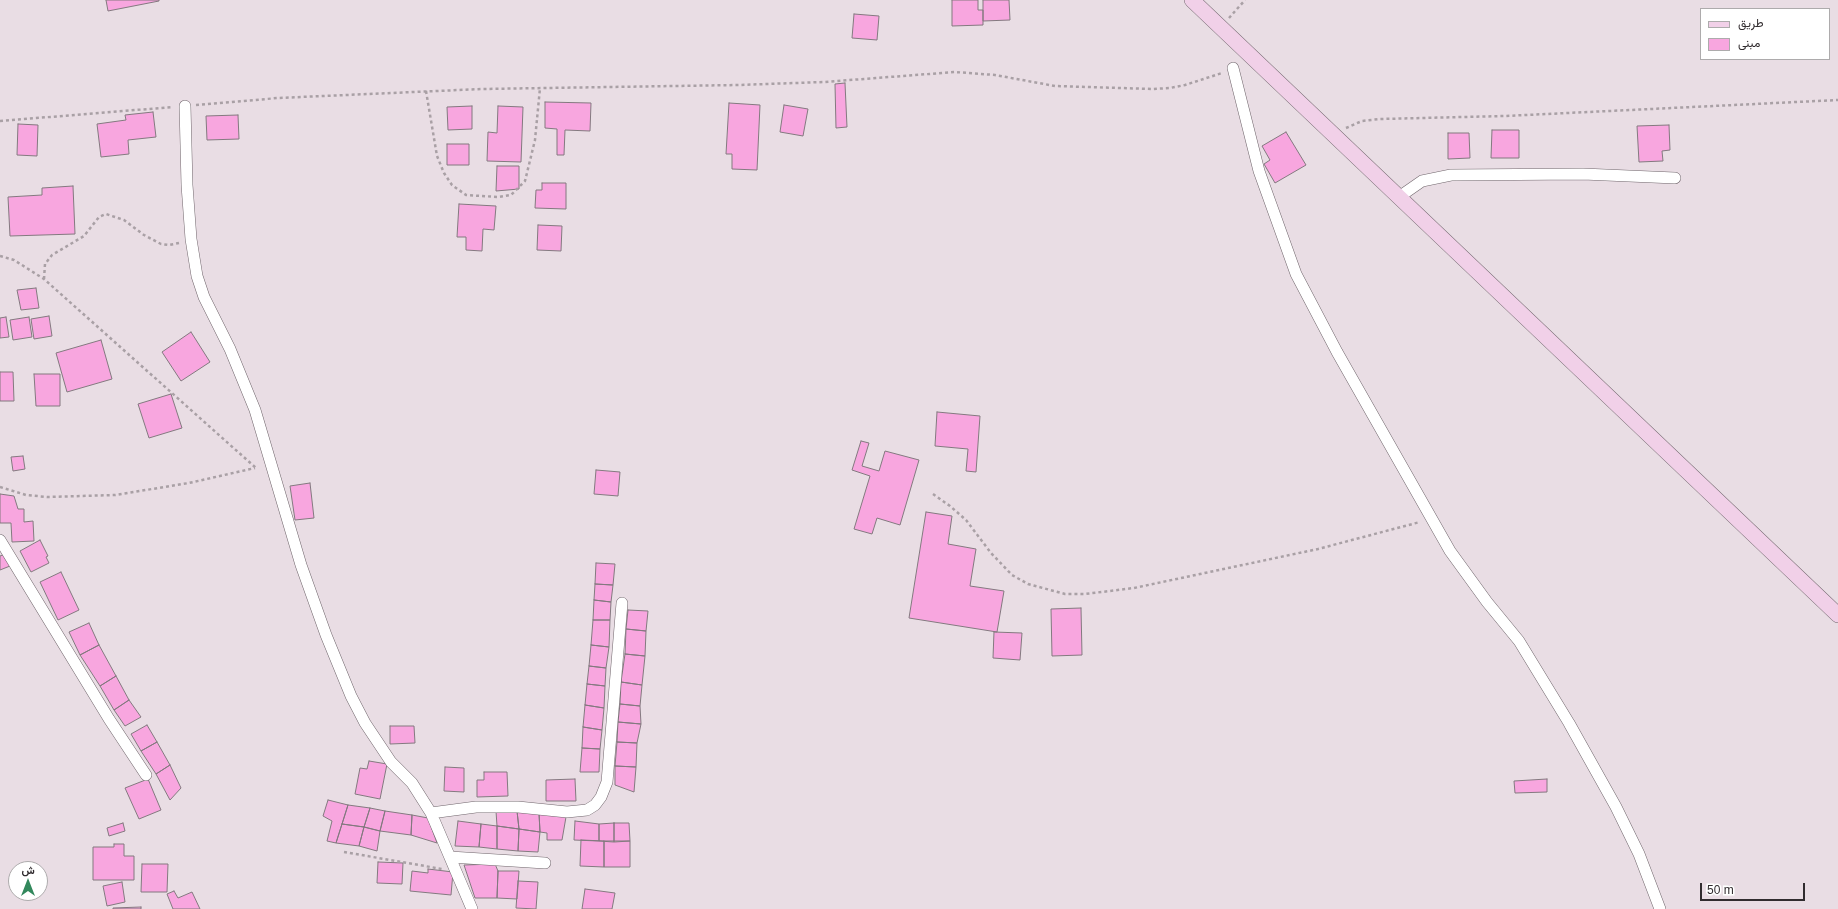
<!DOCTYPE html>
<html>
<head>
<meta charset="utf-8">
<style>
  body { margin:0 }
  #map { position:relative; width:1838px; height:909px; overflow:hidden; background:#e9dde4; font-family:Helvetica,Vazirmatn,sans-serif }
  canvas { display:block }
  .legend { position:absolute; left:1700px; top:8px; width:130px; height:52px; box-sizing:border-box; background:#fff; border:1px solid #adabac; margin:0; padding:5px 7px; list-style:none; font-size:12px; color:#312c2f }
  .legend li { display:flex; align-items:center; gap:8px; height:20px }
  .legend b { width:20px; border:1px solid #adabac }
  .north { position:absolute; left:8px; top:861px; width:40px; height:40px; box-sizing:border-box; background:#fff; border:1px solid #adabac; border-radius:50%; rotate:0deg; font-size:11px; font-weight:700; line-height:16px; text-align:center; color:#312c2f }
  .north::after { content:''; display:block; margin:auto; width:14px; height:18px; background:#32885c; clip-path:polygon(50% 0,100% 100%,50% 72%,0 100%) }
  .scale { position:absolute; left:1700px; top:883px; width:105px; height:18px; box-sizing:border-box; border:2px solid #312c2f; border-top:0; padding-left:5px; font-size:12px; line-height:14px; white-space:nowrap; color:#312c2f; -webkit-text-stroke:3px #fff; paint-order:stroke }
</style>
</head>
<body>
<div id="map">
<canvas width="1838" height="909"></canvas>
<ul class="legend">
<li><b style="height:5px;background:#f1d0e8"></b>طريق</li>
<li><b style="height:11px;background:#f8a6df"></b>مبنى</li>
</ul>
<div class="north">ش</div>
<div class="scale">50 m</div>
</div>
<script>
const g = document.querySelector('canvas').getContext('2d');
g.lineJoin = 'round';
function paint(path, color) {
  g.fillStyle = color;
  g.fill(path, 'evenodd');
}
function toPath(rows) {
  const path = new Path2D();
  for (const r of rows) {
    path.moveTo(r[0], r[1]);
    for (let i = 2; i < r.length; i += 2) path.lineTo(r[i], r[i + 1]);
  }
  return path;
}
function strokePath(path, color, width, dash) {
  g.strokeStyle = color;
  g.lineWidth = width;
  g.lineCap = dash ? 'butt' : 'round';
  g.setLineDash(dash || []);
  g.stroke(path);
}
const building = toPath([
  [106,0,159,0,159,1,108,11,106,0],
  [952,0,978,0,978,10,983,10,983,25,952,26,952,0],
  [983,0,1009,0,1010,20,983,21,983,0],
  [854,14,879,16,877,40,852,38,854,14],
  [845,83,847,127,836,128,835,84,845,83],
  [545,102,591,103,590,131,565,130,564,155,557,155,557,129,545,128,545,102],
  [729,103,760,105,757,170,732,169,732,154,726,154,729,103],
  [784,105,808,109,803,136,780,132,784,105],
  [472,106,472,129,448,130,447,107,472,106],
  [498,106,523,107,521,162,487,161,488,132,497,133,498,106],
  [153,112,156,137,128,140,129,154,101,157,97,124,126,120,125,115,153,112],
  [238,115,239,139,207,140,206,116,238,115],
  [18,124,38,125,37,156,17,155,18,124],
  [1669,125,1670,150,1662,151,1663,161,1639,162,1637,126,1669,125],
  [1492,130,1519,130,1519,158,1491,158,1492,130],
  [1286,132,1306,165,1275,183,1264,164,1270,160,1262,146,1286,132],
  [1448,133,1469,133,1470,158,1448,159,1448,133],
  [447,144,469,144,469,165,447,165,447,144],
  [497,166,519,166,519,189,496,191,497,166],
  [542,183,566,183,566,209,535,208,536,190,542,190,542,183],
  [73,186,75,234,10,236,8,197,42,195,42,188,73,186],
  [459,204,496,206,494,230,483,229,482,251,466,250,466,237,457,237,459,204],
  [538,225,562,226,561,251,537,250,538,225],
  [36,288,39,308,21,310,17,290,36,288],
  [49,316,52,336,34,339,31,319,49,316],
  [6,317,9,337,0,338,0,318,6,317],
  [29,317,32,337,13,340,10,320,29,317],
  [191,332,210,362,181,381,162,352,191,332],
  [101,340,112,379,67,392,56,353,101,340],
  [0,372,13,372,14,401,0,401,0,372],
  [34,374,60,374,60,406,36,406,34,374],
  [171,394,182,428,149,438,138,404,171,394],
  [937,412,980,416,976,472,966,471,968,449,935,446,937,412],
  [861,441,869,443,862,466,879,471,885,451,919,460,900,525,877,518,872,534,854,529,870,476,852,470,861,441],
  [23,456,25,469,13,471,11,457,23,456],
  [596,470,620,472,618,496,594,494,596,470],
  [310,483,314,518,295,520,290,486,310,483],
  [0,494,14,496,18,509,24,509,24,522,33,521,34,541,12,542,11,523,0,523,0,494],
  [926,512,952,516,948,544,976,549,970,586,1004,591,997,632,909,618,926,512],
  [40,540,48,556,46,557,49,563,31,572,20,551,40,540],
  [5,554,10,566,0,570,0,556,5,554],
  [596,563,615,564,613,585,595,584,596,563],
  [61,572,79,610,58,620,40,582,61,572],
  [595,584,613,585,611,602,594,600,595,584],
  [594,600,611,602,610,620,593,620,594,600],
  [1081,608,1082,655,1052,656,1051,609,1081,608],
  [628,610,648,611,646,631,626,629,628,610],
  [593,620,610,620,609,647,591,645,593,620],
  [89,623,99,645,80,655,69,632,89,623],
  [626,629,646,631,645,656,625,654,626,629],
  [994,632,1022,633,1020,660,993,658,994,632],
  [99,645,116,676,100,686,80,655,99,645],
  [591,645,609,647,606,668,589,666,591,645],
  [625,654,645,656,642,685,621,682,625,654],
  [589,666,606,668,605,686,587,684,589,666],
  [116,676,129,700,114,710,100,686,116,676],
  [621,682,642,685,640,706,620,704,621,682],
  [587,684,605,686,604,708,585,705,587,684],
  [129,700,141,717,125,726,114,710,129,700],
  [620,704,640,706,641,724,618,722,620,704],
  [585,705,604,708,602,730,583,727,585,705],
  [618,722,641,724,637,743,617,742,618,722],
  [147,725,157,742,141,751,131,734,147,725],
  [390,726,414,726,415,743,390,744,390,726],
  [583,727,602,730,600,749,582,748,583,727],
  [157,742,170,765,156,774,141,751,157,742],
  [617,742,637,743,636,767,615,766,617,742],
  [582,748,600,749,599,772,580,772,582,748],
  [369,761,387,764,380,799,355,794,360,768,367,769,369,761],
  [170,765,181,788,170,800,156,774,170,765],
  [615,766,636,767,634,792,615,785,615,766],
  [445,767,464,768,464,792,444,791,445,767],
  [484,772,507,772,508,796,477,797,477,780,484,780,484,772],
  [148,779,161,810,139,819,125,788,148,779],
  [575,779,576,801,546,801,546,780,575,779],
  [1547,779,1547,792,1515,793,1514,781,1547,779],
  [328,800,348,805,336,843,327,841,332,821,323,816,328,800],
  [348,805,370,808,364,827,342,824,348,805],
  [370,808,385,811,380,831,364,827,370,808],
  [385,811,412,815,411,835,380,831,385,811],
  [496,811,517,811,519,829,497,826,496,811],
  [517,811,539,813,540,832,519,829,517,811],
  [539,813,566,817,562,840,547,840,547,833,540,832,539,813],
  [412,815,428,818,437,843,411,835,412,815],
  [458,821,481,824,479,847,455,846,458,821],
  [575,821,599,824,599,841,574,840,575,821],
  [123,823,125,831,109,836,107,828,123,823],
  [614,823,629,823,630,841,614,842,614,823],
  [614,823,614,842,599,841,599,824,614,823],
  [342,824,364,827,359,846,336,843,342,824],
  [481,824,497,826,497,849,479,847,481,824],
  [497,826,519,829,518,851,497,849,497,826],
  [364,827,380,831,377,851,359,846,364,827],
  [519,829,540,832,538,852,518,851,519,829],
  [581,840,604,841,604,867,580,866,581,840],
  [604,841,630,841,630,867,604,867,604,841],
  [114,844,124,844,124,856,134,856,134,880,93,880,93,847,114,847,114,844],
  [378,862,403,863,402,884,377,883,378,862],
  [142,864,168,864,167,892,141,892,142,864],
  [495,864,498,871,497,898,475,898,464,865,495,864],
  [428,869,453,872,451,895,410,891,412,871,428,873,428,869],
  [498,871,519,871,517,899,497,898,498,871],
  [518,881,538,882,536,909,516,908,518,881],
  [122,882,125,902,107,906,103,886,122,882],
  [585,889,615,893,612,909,582,909,585,889],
  [174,891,178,898,192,892,200,909,173,909,167,894,174,891],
  [141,907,141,909,113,909,113,908,141,907]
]);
paint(building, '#f8a6df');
strokePath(building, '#83797f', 1);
const street = toPath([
  [1233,68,1259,171,1296,274,1337,352,1450,551,1487,602,1519,641,1569,723,1616,807,1639,854,1660,909],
  [185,106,187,185,191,239,197,276,204,297,230,349,255,410,301,565,326,635,351,696,365,723,391,762,412,783,431,813,472,909],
  [1399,197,1422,181,1451,175,1583,174,1675,178],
  [0,540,109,719,146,775],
  [431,813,476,807,518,807,567,812,587,810,595,805,601,797,607,782,622,603],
  [450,857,545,863]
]);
const secondary = toPath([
  [1192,0,1838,615]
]);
strokePath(street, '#70666c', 12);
strokePath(secondary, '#70666c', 16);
strokePath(toPath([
  [1229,18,1245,0],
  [426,91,437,156,444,173,452,185,466,195,498,197,511,195,525,181,535,140,540,88],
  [196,105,278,98,482,89,738,85,824,82,955,72,995,75,1055,86,1153,89,1170,88,1185,85,1222,73],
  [0,121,173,107],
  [1346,128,1362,121,1380,119,1505,116,1838,100],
  [0,256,14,260,44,279,256,468],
  [44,279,45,264,52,255,84,236,99,217,106,214,124,220,144,235,161,244,169,245,179,243],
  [0,487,26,495,47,497,115,495,189,483,255,468],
  [933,494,950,506,966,520,991,553,1012,575,1028,584,1065,594,1085,594,1134,588,1318,549,1420,522],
  [344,852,442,869]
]), '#a9a0a5', 2.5, [3, 3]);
strokePath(street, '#fff', 11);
strokePath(secondary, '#f1d0e8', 15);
</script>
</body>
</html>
